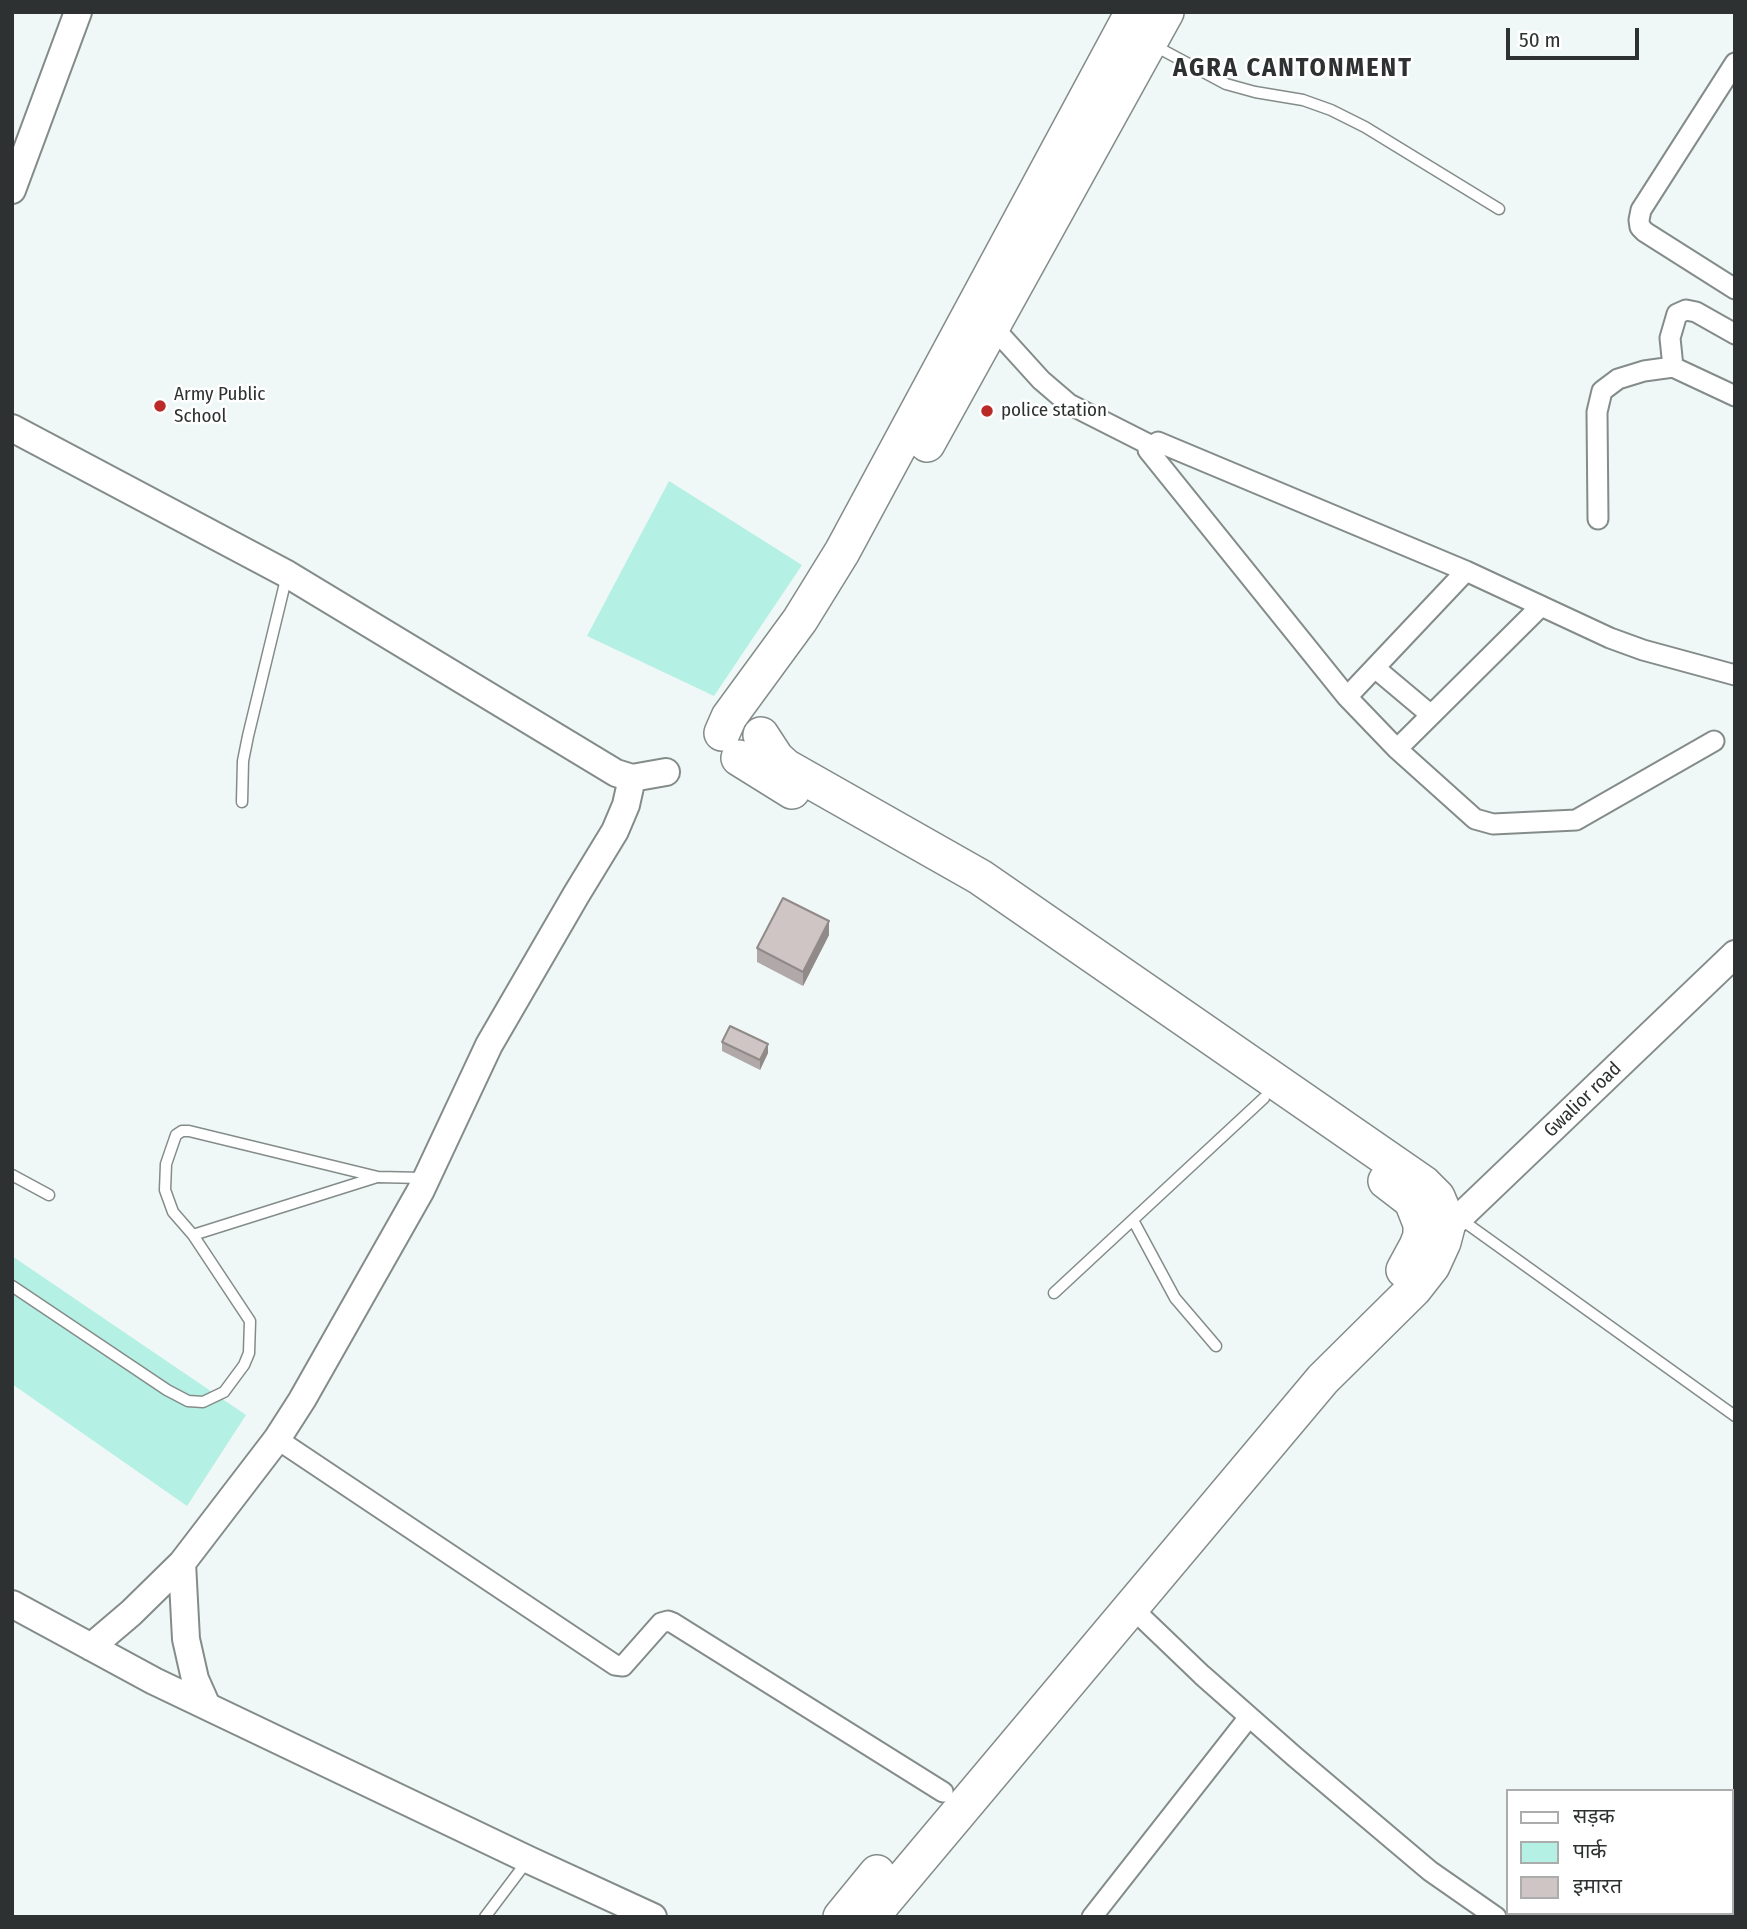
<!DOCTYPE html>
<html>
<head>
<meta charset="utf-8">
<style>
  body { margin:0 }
  #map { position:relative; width:1747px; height:1929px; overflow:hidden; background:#eff8f6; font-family:"Fira Sans Condensed","Noto Sans Devanagari",sans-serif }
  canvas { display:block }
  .frame { position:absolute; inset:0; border:14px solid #2e3131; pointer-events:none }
  .legend { position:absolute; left:1506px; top:1789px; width:228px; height:126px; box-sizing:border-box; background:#fff; border:2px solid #abadad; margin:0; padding:9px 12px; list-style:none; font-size:21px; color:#2e3131 }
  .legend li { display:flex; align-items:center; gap:14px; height:35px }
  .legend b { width:35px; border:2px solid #abadad }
  .scale { position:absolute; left:1506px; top:28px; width:133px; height:32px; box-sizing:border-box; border:4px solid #2e3131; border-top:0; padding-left:9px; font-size:21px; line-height:24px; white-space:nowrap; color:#2e3131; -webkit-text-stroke:5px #fff; paint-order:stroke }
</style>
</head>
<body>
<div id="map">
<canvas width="1747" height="1929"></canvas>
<div class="frame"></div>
<ul class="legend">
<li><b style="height:9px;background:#fff"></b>सड़क</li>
<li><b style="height:19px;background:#b5f0e4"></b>पार्क</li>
<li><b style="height:19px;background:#cec5c4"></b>इमारत</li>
</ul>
<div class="scale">50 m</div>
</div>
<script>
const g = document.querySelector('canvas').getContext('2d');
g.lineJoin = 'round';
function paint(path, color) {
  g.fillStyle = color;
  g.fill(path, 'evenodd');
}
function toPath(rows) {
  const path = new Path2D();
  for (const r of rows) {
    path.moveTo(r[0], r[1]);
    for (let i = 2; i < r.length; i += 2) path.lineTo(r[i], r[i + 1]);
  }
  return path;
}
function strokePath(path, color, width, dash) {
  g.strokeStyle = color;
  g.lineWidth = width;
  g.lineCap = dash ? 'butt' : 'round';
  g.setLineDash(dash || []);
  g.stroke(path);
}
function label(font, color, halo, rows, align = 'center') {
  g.font = font + ' "Fira Sans Condensed",sans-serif';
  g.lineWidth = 5;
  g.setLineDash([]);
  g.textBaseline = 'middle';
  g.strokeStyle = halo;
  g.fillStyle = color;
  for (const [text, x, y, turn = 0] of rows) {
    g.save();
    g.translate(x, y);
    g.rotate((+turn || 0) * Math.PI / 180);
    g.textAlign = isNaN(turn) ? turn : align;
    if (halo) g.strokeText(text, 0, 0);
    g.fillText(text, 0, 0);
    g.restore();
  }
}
paint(toPath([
  [669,481,802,565,714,696,587,636],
  [12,1256,246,1415,187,1506,12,1384]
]), '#b5f0e4');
const lane = toPath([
  [1155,46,1226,84,1255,92,1303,100,1331,110,1365,127,1499,209],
  [242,802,243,761,248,736,287,575],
  [12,1175,49,1195],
  [1459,1218,1735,1416],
  [1133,1220,1175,1298,1216,1346],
  [193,1235,377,1177],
  [12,1286,167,1390,188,1401,203,1402,224,1392,244,1365,249,1353,250,1321,193,1235,173,1212,165,1190,166,1164,176,1135,182,1131,189,1131,378,1177,423,1178],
  [1054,1293,1264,1098],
  [485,1917,528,1860]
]);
const street = toPath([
  [1735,63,1641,210,1639,220,1640,227,1645,232,1735,289],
  [992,326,1041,380,1069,404,1150,445],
  [1673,367,1670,338,1677,314,1686,310,1696,312,1735,334],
  [1598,519,1597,412,1602,391,1618,379,1644,371,1673,367,1735,396],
  [1375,668,1431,715],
  [1347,697,1466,571],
  [1714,741,1576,820,1493,824,1475,819,1397,749,1347,697,1148,450,1158,442,1466,571,1610,638,1643,650,1735,675],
  [1397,749,1541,606],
  [277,1439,615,1665,623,1666,661,1623,668,1621,673,1623,943,1792],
  [1131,1607,1202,1675,1295,1757,1430,1871,1496,1917],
  [1092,1917,1249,1717]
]);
const secondary = toPath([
  [12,190,78,12],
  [12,428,287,574,616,773,632,778,666,772],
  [1430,1224,1448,1223,1459,1218,1735,954],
  [182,1563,186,1639,195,1679,207,1706],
  [12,1604,154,1681,529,1860,653,1917],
  [91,1647,131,1613,182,1563,277,1439,302,1400,421,1190,489,1045,576,895,615,831,626,805,632,778]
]);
const highway = toPath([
  [927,444,1166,12],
  [722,733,729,717,800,620,842,552,1133,12],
  [761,735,776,758,786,767,980,877,1424,1184,1437,1197,1448,1223,1443,1242,1432,1266,1414,1289,1323,1379,871,1917],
  [739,758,792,791],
  [1386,1181,1412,1201,1421,1224,1421,1236,1417,1246,1404,1270],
  [841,1917,877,1873]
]);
strokePath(lane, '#848c8a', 13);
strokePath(street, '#848c8a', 23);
strokePath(secondary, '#848c8a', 30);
strokePath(highway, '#848c8a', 38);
strokePath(lane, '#fff', 10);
strokePath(street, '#fff', 19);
strokePath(secondary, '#fff', 26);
strokePath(highway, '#fff', 35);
paint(toPath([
  [829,935,803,986,757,962,757,948],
  [722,1042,768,1053,760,1070,722,1051]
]), '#b1a9a9');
paint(toPath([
  [829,921,829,935,803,986,803,972],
  [768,1044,768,1053,760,1070,760,1060]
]), '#908a89');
const building = toPath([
  [783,898,829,921,803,972,757,948,783,898],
  [730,1026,768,1044,760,1060,722,1042,730,1026]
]);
paint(building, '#cec5c4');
strokePath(building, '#908a89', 2);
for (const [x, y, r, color] of [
  [160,406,7,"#ba2b27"],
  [987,411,7,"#ba2b27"]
]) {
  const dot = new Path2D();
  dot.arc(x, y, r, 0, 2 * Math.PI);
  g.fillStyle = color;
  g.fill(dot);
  strokePath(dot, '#fff', 2.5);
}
label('19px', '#2e3131', '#fff', [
  ["Army Public",174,395],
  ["School",174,417],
  ["police station",1001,411]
], 'left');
label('19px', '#2e3131', '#fff', [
  ["Gwalior road",1583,1100,-44]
]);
g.letterSpacing = '2px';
label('bold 26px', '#2e3131', '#fff', [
  ["AGRA CANTONMENT",1293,69]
]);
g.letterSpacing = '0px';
</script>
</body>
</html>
